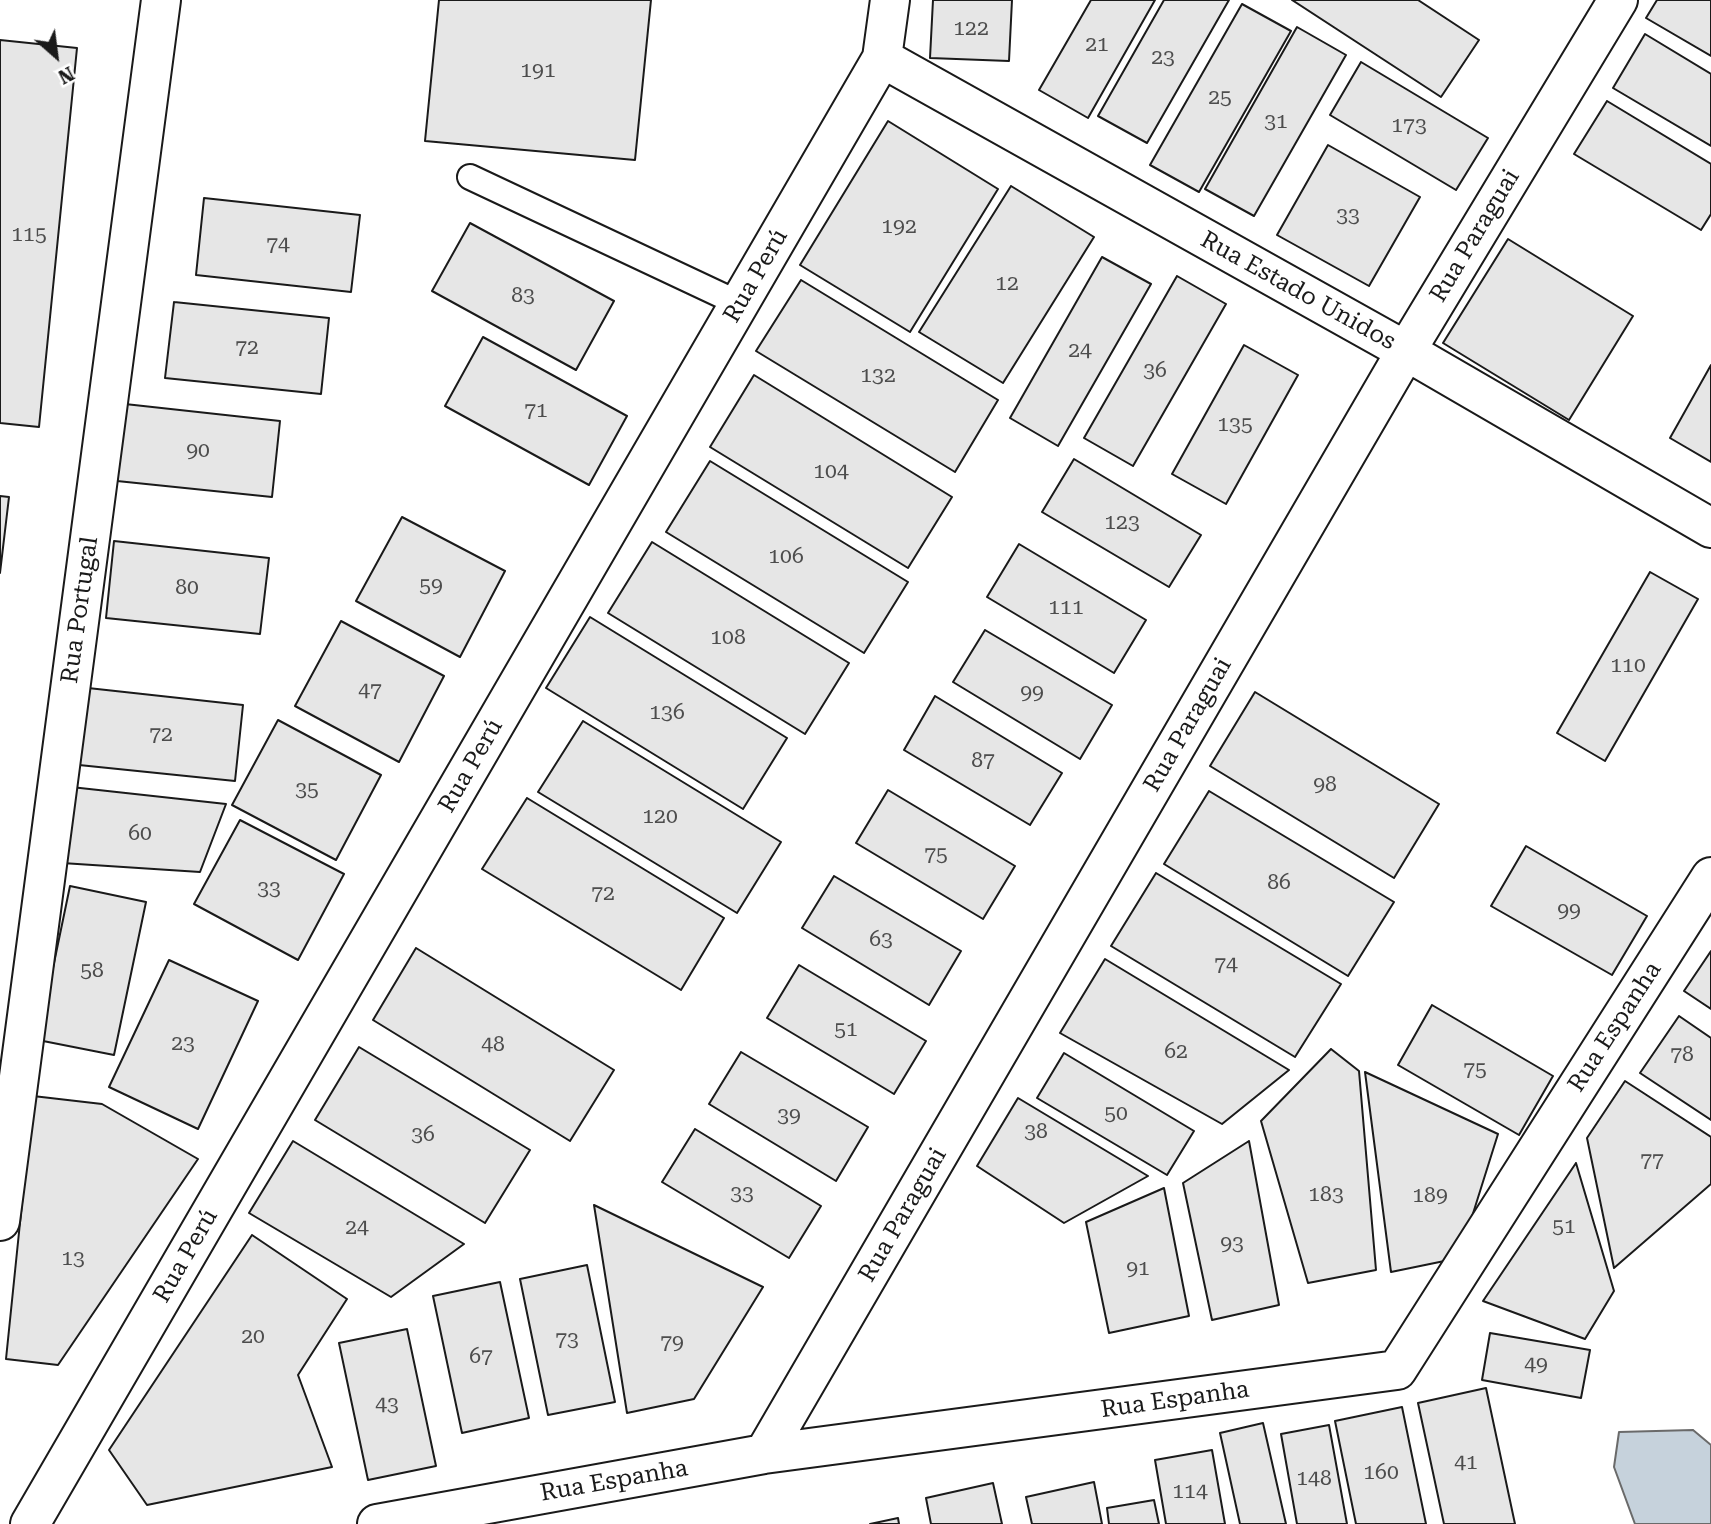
<!DOCTYPE html>
<html>
<head>
<meta charset="utf-8">
<style>
  body { margin:0 }
  #map { position:relative; width:1711px; height:1524px; overflow:hidden; background:#fff; font-family:"Roboto Serif",serif }
  canvas { display:block }
  .north { position:absolute; left:21px; top:21px; width:70px; height:70px; -webkit-text-stroke:5px #fff; paint-order:stroke; rotate:152deg; font-size:19px; font-weight:700; line-height:28px; text-align:center; color:#1a1a1a }
  .north::after { content:''; display:block; margin:auto; width:24px; height:32px; background:#1a1a1a; clip-path:polygon(50% 0,100% 100%,50% 72%,0 100%) }
</style>
</head>
<body>
<div id="map">
<canvas width="1711" height="1524"></canvas>
<div class="north">N</div>
</div>
<script>
const g = document.querySelector('canvas').getContext('2d');
g.lineJoin = 'round';
function paint(path, color) {
  g.fillStyle = color;
  g.fill(path, 'evenodd');
}
function toPath(rows) {
  const path = new Path2D();
  for (const r of rows) {
    path.moveTo(r[0], r[1]);
    for (let i = 2; i < r.length; i += 2) path.lineTo(r[i], r[i + 1]);
  }
  return path;
}
function strokePath(path, color, width, dash) {
  g.strokeStyle = color;
  g.lineWidth = width;
  g.lineCap = dash ? 'butt' : 'round';
  g.setLineDash(dash || []);
  g.stroke(path);
}
function label(font, color, halo, rows, align = 'center') {
  g.font = font + ' "Roboto Serif",serif';
  g.lineWidth = 5;
  g.setLineDash([]);
  g.textBaseline = 'middle';
  g.strokeStyle = halo;
  g.fillStyle = color;
  for (const [text, x, y, turn = 0] of rows) {
    g.save();
    g.translate(x, y);
    g.rotate((+turn || 0) * Math.PI / 180);
    g.textAlign = isNaN(turn) ? turn : align;
    if (halo) g.strokeText(text, 0, 0);
    g.fillText(text, 0, 0);
    g.restore();
  }
}
const water = toPath([
  [1693,1430,1711,1445,1711,1524,1635,1524,1614,1467,1619,1432,1693,1430]
]);
paint(water, '#c6d2dc');
strokePath(water, '#6a6a6a', 2);
const building = toPath([
  [439,0,651,0,635,160,425,141,439,0],
  [933,0,1012,0,1009,61,930,58,933,0],
  [1091,0,1155,0,1088,118,1039,90,1091,0],
  [1164,0,1229,0,1147,143,1098,116,1164,0],
  [1292,0,1418,0,1479,40,1441,97,1292,0],
  [1657,0,1711,0,1711,56,1646,18,1657,0],
  [1242,4,1291,31,1199,192,1150,165,1242,4],
  [1297,27,1346,55,1254,216,1205,189,1297,27],
  [1645,34,1711,74,1711,146,1613,88,1645,34],
  [0,40,77,48,39,427,0,423,0,40],
  [1361,62,1488,138,1456,190,1330,115,1361,62],
  [1607,101,1711,164,1711,214,1701,230,1574,154,1607,101],
  [888,121,998,189,910,332,800,265,888,121],
  [1328,145,1420,197,1369,286,1277,235,1328,145],
  [1011,186,1094,237,1003,383,919,332,1011,186],
  [204,198,360,215,351,292,196,275,204,198],
  [470,223,614,301,576,370,432,291,470,223],
  [1508,239,1633,316,1569,420,1443,343,1508,239],
  [1102,257,1151,284,1058,446,1010,418,1102,257],
  [1177,276,1226,304,1133,466,1084,438,1177,276],
  [801,280,998,400,955,472,756,351,801,280],
  [174,302,329,318,321,394,165,378,174,302],
  [483,337,627,416,589,485,445,406,483,337],
  [1244,345,1298,375,1226,504,1172,474,1244,345],
  [1711,365,1711,462,1670,438,1711,365],
  [754,375,952,497,908,568,710,447,754,375],
  [125,404,280,421,272,497,117,481,125,404],
  [1074,459,1201,535,1169,587,1042,512,1074,459],
  [710,461,908,582,864,653,666,532,710,461],
  [0,496,9,497,0,573,0,496],
  [402,517,505,571,460,657,356,601,402,517],
  [114,541,269,558,260,634,106,618,114,541],
  [652,542,849,663,805,734,608,613,652,542],
  [1019,544,1146,620,1114,673,987,597,1019,544],
  [1650,572,1698,599,1605,761,1557,733,1650,572],
  [590,617,787,738,743,809,546,688,590,617],
  [341,621,444,676,399,762,295,706,341,621],
  [985,630,1112,705,1080,759,953,682,985,630],
  [88,688,243,705,235,781,79,765,88,688],
  [1255,692,1439,804,1394,878,1210,766,1255,692],
  [935,696,1062,773,1030,825,904,750,935,696],
  [278,720,381,775,336,860,232,805,278,720],
  [583,721,781,842,737,913,538,792,583,721],
  [71,787,226,804,200,872,62,863,71,787],
  [888,790,1015,866,983,919,856,843,888,790],
  [1209,791,1394,902,1348,976,1164,864,1209,791],
  [527,798,724,918,681,990,482,869,527,798],
  [240,820,344,874,298,960,194,904,240,820],
  [1526,846,1647,916,1612,975,1491,906,1526,846],
  [1156,873,1341,984,1295,1057,1111,946,1156,873],
  [834,876,961,951,929,1005,802,928,834,876],
  [70,886,146,902,114,1055,38,1040,70,886],
  [416,948,614,1070,570,1141,373,1020,416,948],
  [1711,951,1711,1009,1684,991,1711,951],
  [1105,959,1289,1070,1222,1124,1060,1033,1105,959],
  [169,960,258,1001,198,1129,109,1087,169,960],
  [799,965,926,1041,894,1094,767,1018,799,965],
  [1432,1005,1553,1076,1519,1135,1398,1065,1432,1005],
  [1679,1016,1711,1038,1711,1120,1640,1073,1679,1016],
  [359,1047,530,1150,485,1223,315,1120,359,1047],
  [1331,1049,1359,1071,1376,1270,1308,1283,1261,1121,1331,1049],
  [741,1052,868,1127,836,1181,709,1104,741,1052],
  [1064,1053,1194,1131,1167,1175,1037,1098,1064,1053],
  [1365,1072,1498,1134,1459,1258,1391,1272,1365,1072],
  [1625,1081,1711,1137,1711,1184,1614,1268,1587,1138,1625,1081],
  [33,1096,102,1104,198,1159,58,1365,6,1359,33,1096],
  [1018,1098,1148,1176,1064,1223,977,1166,1018,1098],
  [695,1129,821,1206,789,1258,662,1182,695,1129],
  [293,1141,464,1244,391,1297,249,1213,293,1141],
  [1249,1141,1279,1305,1212,1320,1183,1183,1249,1141],
  [1576,1163,1614,1291,1585,1339,1483,1301,1576,1163],
  [1164,1188,1189,1316,1109,1333,1086,1222,1164,1188],
  [594,1205,763,1287,694,1399,627,1413,594,1205],
  [252,1235,347,1299,298,1375,332,1467,147,1505,109,1450,252,1235],
  [587,1265,615,1402,548,1415,520,1279,587,1265],
  [500,1282,529,1418,462,1433,433,1296,500,1282],
  [407,1329,436,1466,368,1480,339,1343,407,1329],
  [1490,1333,1590,1350,1581,1398,1482,1380,1490,1333],
  [1486,1388,1515,1524,1444,1524,1418,1403,1486,1388],
  [1402,1407,1426,1524,1356,1524,1335,1421,1402,1407],
  [1263,1423,1286,1524,1240,1524,1220,1433,1263,1423],
  [1329,1425,1347,1524,1297,1524,1281,1434,1329,1425],
  [1212,1450,1225,1524,1166,1524,1155,1460,1212,1450],
  [1094,1482,1102,1524,1032,1524,1026,1497,1094,1482],
  [993,1483,1002,1524,931,1524,926,1498,993,1483],
  [1154,1500,1159,1524,1109,1524,1107,1508,1154,1500],
  [898,1518,899,1524,870,1524,898,1518]
]);
paint(building, '#e6e6e6');
strokePath(building, '#1a1a1a', 2);
const service = toPath([
  [470,177,740,304]
]);
const minor = toPath([
  [882,58,1406,351,1711,528],
  [0,1221,161,0],
  [764,1454,1406,351,1618,0],
  [30,1524,882,58,890,0],
  [377,1524,764,1454,1397,1370,1711,877]
]);
strokePath(service, '#1a1a1a', 28);
strokePath(minor, '#1a1a1a', 42);
strokePath(service, '#fff', 24);
strokePath(minor, '#fff', 38);
label('21px', '#4d4d4d', null, [
  ["122",971,29],
  ["21",1097,45],
  ["23",1163,58],
  ["191",538,71],
  ["25",1220,98],
  ["31",1276,122],
  ["173",1409,126],
  ["33",1348,216],
  ["192",899,227],
  ["115",29,235],
  ["74",278,245],
  ["12",1007,284],
  ["83",523,296],
  ["72",247,348],
  ["24",1080,351],
  ["36",1155,371],
  ["132",878,376],
  ["71",536,411],
  ["135",1235,425],
  ["90",198,451],
  ["104",831,472],
  ["123",1122,523],
  ["106",786,557],
  ["59",431,586],
  ["80",187,588],
  ["111",1066,608],
  ["108",728,638],
  ["110",1628,666],
  ["47",370,691],
  ["99",1032,693],
  ["136",667,713],
  ["72",161,735],
  ["87",983,761],
  ["98",1325,785],
  ["35",307,790],
  ["120",660,817],
  ["60",140,834],
  ["75",936,855],
  ["86",1279,883],
  ["33",269,889],
  ["72",603,894],
  ["99",1569,911],
  ["63",881,940],
  ["74",1226,965],
  ["58",92,971],
  ["51",846,1030],
  ["23",183,1044],
  ["48",493,1045],
  ["62",1176,1052],
  ["78",1682,1055],
  ["75",1475,1070],
  ["50",1116,1114],
  ["39",789,1116],
  ["38",1036,1132],
  ["36",423,1135],
  ["77",1652,1161],
  ["33",742,1194],
  ["183",1326,1195],
  ["189",1430,1196],
  ["51",1564,1227],
  ["24",357,1228],
  ["93",1232,1244],
  ["13",73,1259],
  ["91",1138,1269],
  ["20",253,1337],
  ["73",567,1340],
  ["79",672,1343],
  ["67",481,1357],
  ["49",1536,1365],
  ["43",387,1405],
  ["41",1466,1463],
  ["160",1381,1473],
  ["148",1314,1479],
  ["114",1190,1492]
]);
label('24px', '#1a1a1a', '#fff', [
  ["Rua Paraguai",1475,236,-59],
  ["Rua Perú",756,276,-60],
  ["Rua Estado Unidos",1298,291,29],
  ["Rua Portugal",80,610,-82],
  ["Rua Paraguai",1188,725,-60],
  ["Rua Perú",471,766,-60],
  ["Rua Espanha",1615,1027,-57],
  ["Rua Paraguai",903,1215,-60],
  ["Rua Perú",186,1256,-60],
  ["Rua Espanha",1175,1400,-8],
  ["Rua Espanha",614,1481,-10]
]);
</script>
</body>
</html>
